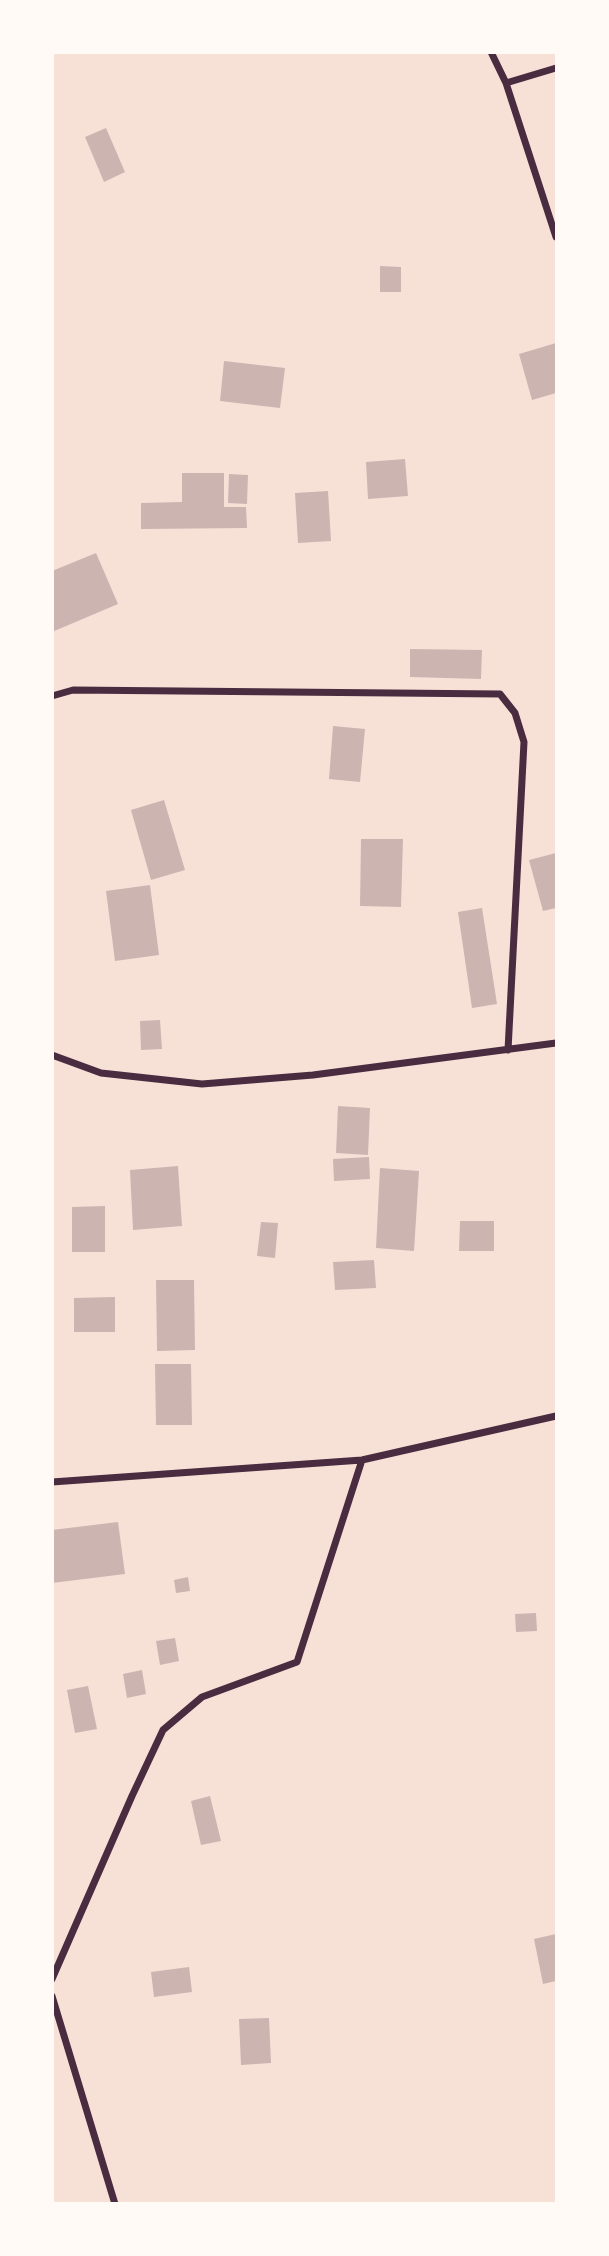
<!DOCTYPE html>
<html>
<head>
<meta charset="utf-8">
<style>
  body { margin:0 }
  #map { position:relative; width:609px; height:2256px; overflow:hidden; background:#f7e1d7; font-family:Rubik,sans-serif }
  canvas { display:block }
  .frame { position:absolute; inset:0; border:54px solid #fffaf5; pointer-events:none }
</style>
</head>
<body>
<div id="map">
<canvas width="609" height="2256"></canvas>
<div class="frame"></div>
</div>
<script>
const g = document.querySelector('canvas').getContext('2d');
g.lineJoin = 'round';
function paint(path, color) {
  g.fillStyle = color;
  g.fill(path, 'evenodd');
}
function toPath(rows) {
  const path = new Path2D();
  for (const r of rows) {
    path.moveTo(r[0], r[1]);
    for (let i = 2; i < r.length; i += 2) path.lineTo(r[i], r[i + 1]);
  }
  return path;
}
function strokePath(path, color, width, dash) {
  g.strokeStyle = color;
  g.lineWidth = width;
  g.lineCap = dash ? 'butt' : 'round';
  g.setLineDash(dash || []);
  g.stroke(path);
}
paint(toPath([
  [106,128,125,172,104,182,85,137],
  [380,266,401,267,401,292,380,292],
  [556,343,556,393,532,400,519,354],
  [224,361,285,368,280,408,220,401],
  [405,459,408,496,368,499,366,462],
  [182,473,224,473,224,507,246,507,247,528,141,529,141,503,182,502],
  [229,474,248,475,247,504,228,503],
  [328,491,331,541,298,543,295,493],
  [96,553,118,604,52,632,52,571],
  [410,649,482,650,481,679,410,677],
  [333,726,365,729,360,782,329,779],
  [164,800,185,870,151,880,131,810],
  [361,839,403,839,401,907,360,906],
  [556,853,556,908,543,911,529,860],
  [150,885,159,955,115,961,106,891],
  [482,908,497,1004,472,1008,458,912],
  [160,1020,162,1049,141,1050,140,1021],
  [338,1106,370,1108,368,1155,336,1153],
  [369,1157,370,1179,334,1181,333,1159],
  [178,1166,182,1226,133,1230,130,1170],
  [380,1168,419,1171,414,1251,376,1248],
  [105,1206,105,1252,72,1252,72,1207],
  [460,1221,494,1221,494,1251,459,1251],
  [261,1222,278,1223,275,1258,257,1256],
  [374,1260,376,1288,335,1290,333,1262],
  [156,1280,194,1280,195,1350,157,1351],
  [115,1297,115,1332,74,1332,74,1298],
  [155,1364,191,1364,192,1425,156,1425],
  [118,1522,125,1574,52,1583,52,1530],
  [188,1577,190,1591,176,1593,174,1580],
  [536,1613,537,1631,516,1632,515,1614],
  [175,1638,179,1661,160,1665,156,1641],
  [142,1670,146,1694,127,1698,123,1674],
  [88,1686,97,1729,75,1733,67,1690],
  [210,1796,221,1841,201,1845,191,1801],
  [556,1934,556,1981,543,1984,534,1939],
  [189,1967,192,1992,154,1997,151,1972],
  [269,2018,271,2063,241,2065,239,2019]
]), '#ccb4b1');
strokePath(toPath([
  [491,52,506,83,556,237],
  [506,83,556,68],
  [52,696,73,690,500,694,515,713,524,742,508,1050],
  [52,1055,101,1073,202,1084,313,1075,556,1043],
  [52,1482,362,1460,556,1416],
  [52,1979,132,1796,163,1730,202,1697,297,1662,362,1460],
  [52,1996,115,2204]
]), '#4a2c40', 7);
</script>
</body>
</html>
